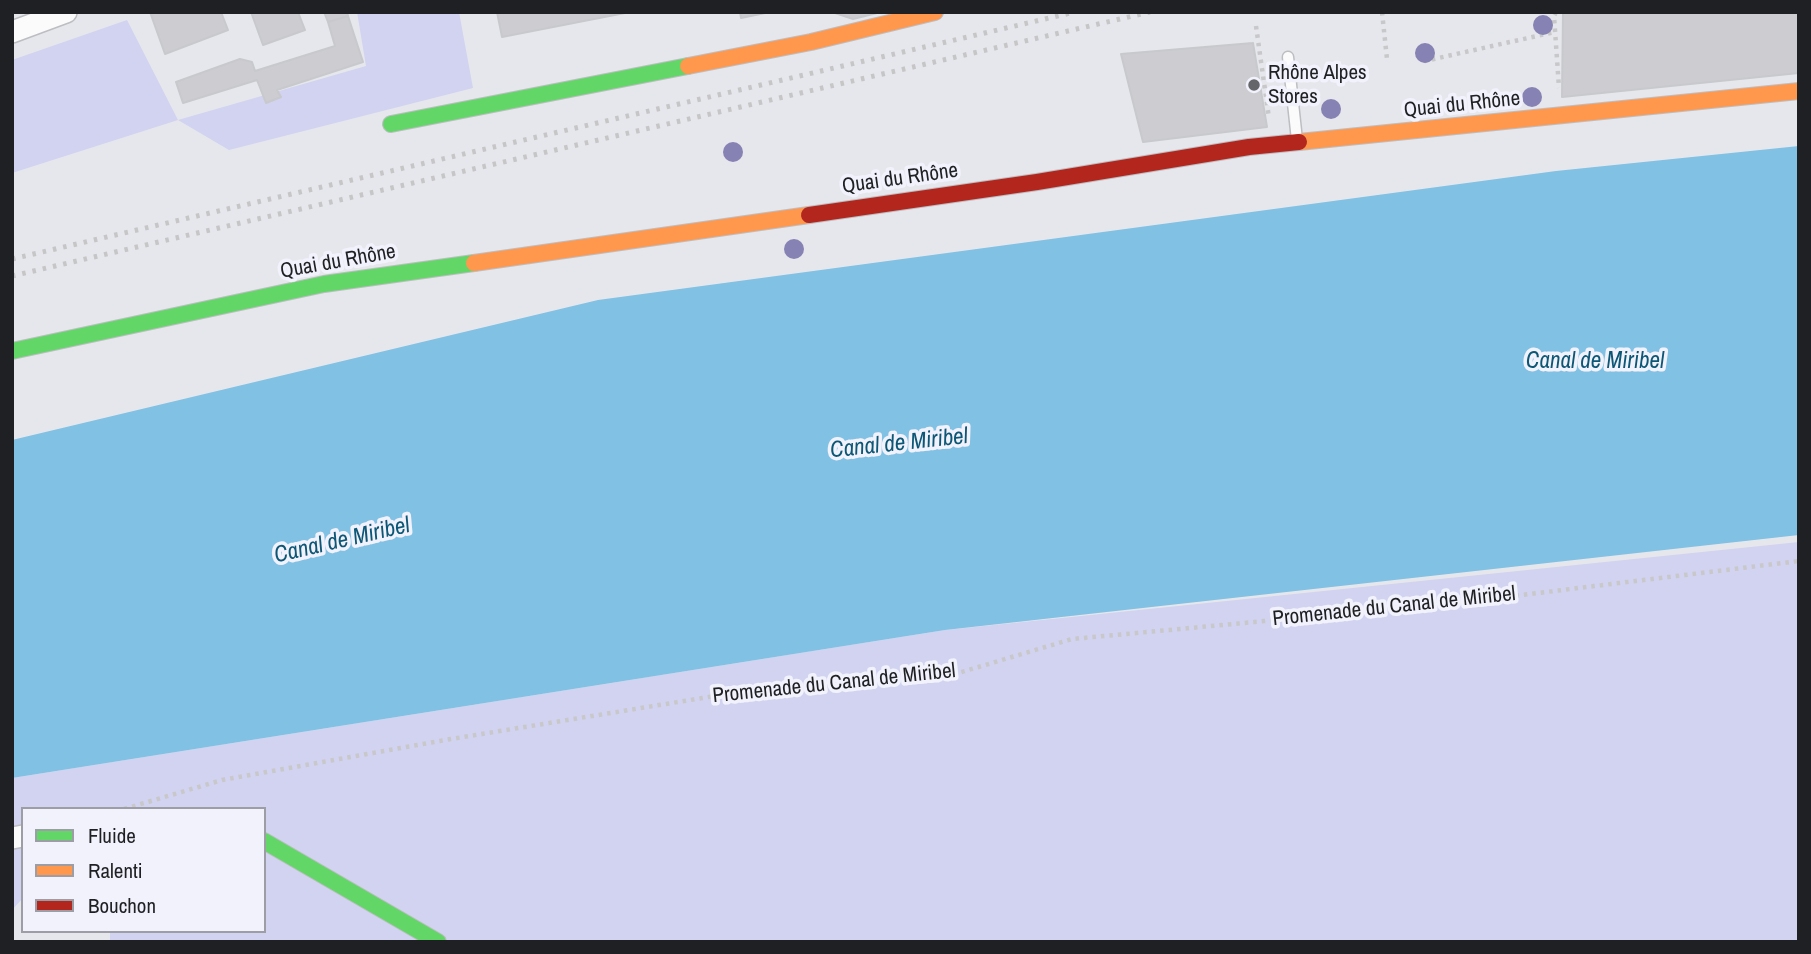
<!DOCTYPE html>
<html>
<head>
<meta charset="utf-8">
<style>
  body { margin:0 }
  #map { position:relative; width:1811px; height:954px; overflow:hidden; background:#e6e7ec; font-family:"Archivo Narrow",sans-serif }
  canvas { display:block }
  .frame { position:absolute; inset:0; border:14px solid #1f2023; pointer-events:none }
  .legend { position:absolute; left:21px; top:807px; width:245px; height:126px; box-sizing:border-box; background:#f1f2fb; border:2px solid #9d9ea5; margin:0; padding:9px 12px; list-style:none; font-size:21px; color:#1f2023 }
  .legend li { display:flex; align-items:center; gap:14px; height:35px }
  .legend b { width:35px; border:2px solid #9d9ea5 }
</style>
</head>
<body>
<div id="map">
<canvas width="1811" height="954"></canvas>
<div class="frame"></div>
<ul class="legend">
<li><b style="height:9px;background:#63d668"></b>Fluide</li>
<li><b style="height:9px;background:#ff974d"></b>Ralenti</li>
<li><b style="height:9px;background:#b3261e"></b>Bouchon</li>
</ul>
</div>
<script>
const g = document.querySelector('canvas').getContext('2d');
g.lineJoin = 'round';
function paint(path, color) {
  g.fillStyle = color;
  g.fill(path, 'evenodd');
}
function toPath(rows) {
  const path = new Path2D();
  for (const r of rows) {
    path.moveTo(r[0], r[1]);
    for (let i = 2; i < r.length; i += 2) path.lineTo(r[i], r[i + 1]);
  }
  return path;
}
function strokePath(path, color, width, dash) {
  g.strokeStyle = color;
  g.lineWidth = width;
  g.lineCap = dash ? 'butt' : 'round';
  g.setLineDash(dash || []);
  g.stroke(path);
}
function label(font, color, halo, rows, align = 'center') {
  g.font = font + ' "Archivo Narrow",sans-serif';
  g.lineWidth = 7;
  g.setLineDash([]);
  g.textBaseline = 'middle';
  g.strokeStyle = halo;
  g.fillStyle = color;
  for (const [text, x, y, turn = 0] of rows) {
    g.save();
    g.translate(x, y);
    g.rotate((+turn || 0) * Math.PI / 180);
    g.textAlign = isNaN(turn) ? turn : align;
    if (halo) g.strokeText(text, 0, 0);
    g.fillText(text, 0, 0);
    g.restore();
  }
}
paint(toPath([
  [357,12,459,12,473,88,229,150,178,120,12,173,12,60,127,20,178,120,366,66],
  [1799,542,1799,942,110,942,110,931,264,931,264,809,23,809,23,898,12,910,12,778,945,630]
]), '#d1d3f0');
paint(toPath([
  [1799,146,1799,535,945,630,12,778,12,440,598,300,1556,171]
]), '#80c1e4');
const building = toPath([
  [150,12,221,12,228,30,165,54,150,12],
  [251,12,298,12,305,30,263,45,251,12],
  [324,12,347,12,348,16,328,22,324,12],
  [497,12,630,12,502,37,497,12],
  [740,12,770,12,741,18,740,12],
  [832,12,881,12,853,19,832,12],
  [1563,12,1799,12,1799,73,1562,97,1563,12],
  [348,16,363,62,277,90,281,97,266,103,257,80,183,103,176,82,240,59,252,62,255,71,335,46,328,22,348,16],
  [1253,43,1267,127,1143,142,1121,54,1253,43]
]);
paint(building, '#cdcdd1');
strokePath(building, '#c8c9cc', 2);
const lane = toPath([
  [1288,57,1297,140]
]);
const street = toPath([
  [12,32,66,12],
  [12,838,23,836]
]);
const fast = toPath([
  [391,124,688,66],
  [12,351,324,284,474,263],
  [264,841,438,942]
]);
const slow = toPath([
  [688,66,811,42,935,12],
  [1299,142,1799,91],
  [474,263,809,215]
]);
const jam = toPath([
  [809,215,1037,182,1249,147,1299,142]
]);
strokePath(lane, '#bdbec2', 13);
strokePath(street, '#bdbec2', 24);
strokePath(fast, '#bdbec2', 18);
strokePath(slow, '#bdbec2', 18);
strokePath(jam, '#bdbec2', 18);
strokePath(toPath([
  [1382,12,1387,59],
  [1556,12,1554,16,1559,88],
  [1256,26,1269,118],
  [1417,55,1425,61,1555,32],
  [124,809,222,780,451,739,727,694,955,674,1072,639,1448,604,1799,561]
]), '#c8c8ca', 4.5, [3.5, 5]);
strokePath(lane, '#fbfbfc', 10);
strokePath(street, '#fbfbfc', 21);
strokePath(fast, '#63d668', 16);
strokePath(slow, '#ff974d', 16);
strokePath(jam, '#b3261e', 16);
strokePath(toPath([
  [12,259,1075,12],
  [12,276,1150,12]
]), '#c6c6c7', 5, [3.5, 7]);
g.fillStyle = '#8782b4';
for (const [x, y] of [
  [1543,25],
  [1425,53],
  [1532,97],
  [1331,109],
  [733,152],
  [794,249]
]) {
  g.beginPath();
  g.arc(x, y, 10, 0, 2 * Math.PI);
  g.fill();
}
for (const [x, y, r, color] of [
  [1254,85,7,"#656669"]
]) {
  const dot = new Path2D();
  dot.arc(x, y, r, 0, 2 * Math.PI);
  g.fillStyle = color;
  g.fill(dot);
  strokePath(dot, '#f1f2fb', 2.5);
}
label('21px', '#1f2023', '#f1f2fb', [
  ["Rhône Alpes",1268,73],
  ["Stores",1268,97]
], 'left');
label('21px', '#1f2023', '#f1f2fb', [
  ["Quai du Rhône",1462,105,-6],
  ["Quai du Rhône",900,179,-8],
  ["Quai du Rhône",338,262,-10],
  ["Promenade du Canal de Miribel",1394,607,-6],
  ["Promenade du Canal de Miribel",834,684,-6]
]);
label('italic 23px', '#0c5676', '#f1f2fb', [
  ["Canal de Miribel",1595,362],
  ["Canal de Miribel",899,444,-6],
  ["Canal de Miribel",342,541,-13]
]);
</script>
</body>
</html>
